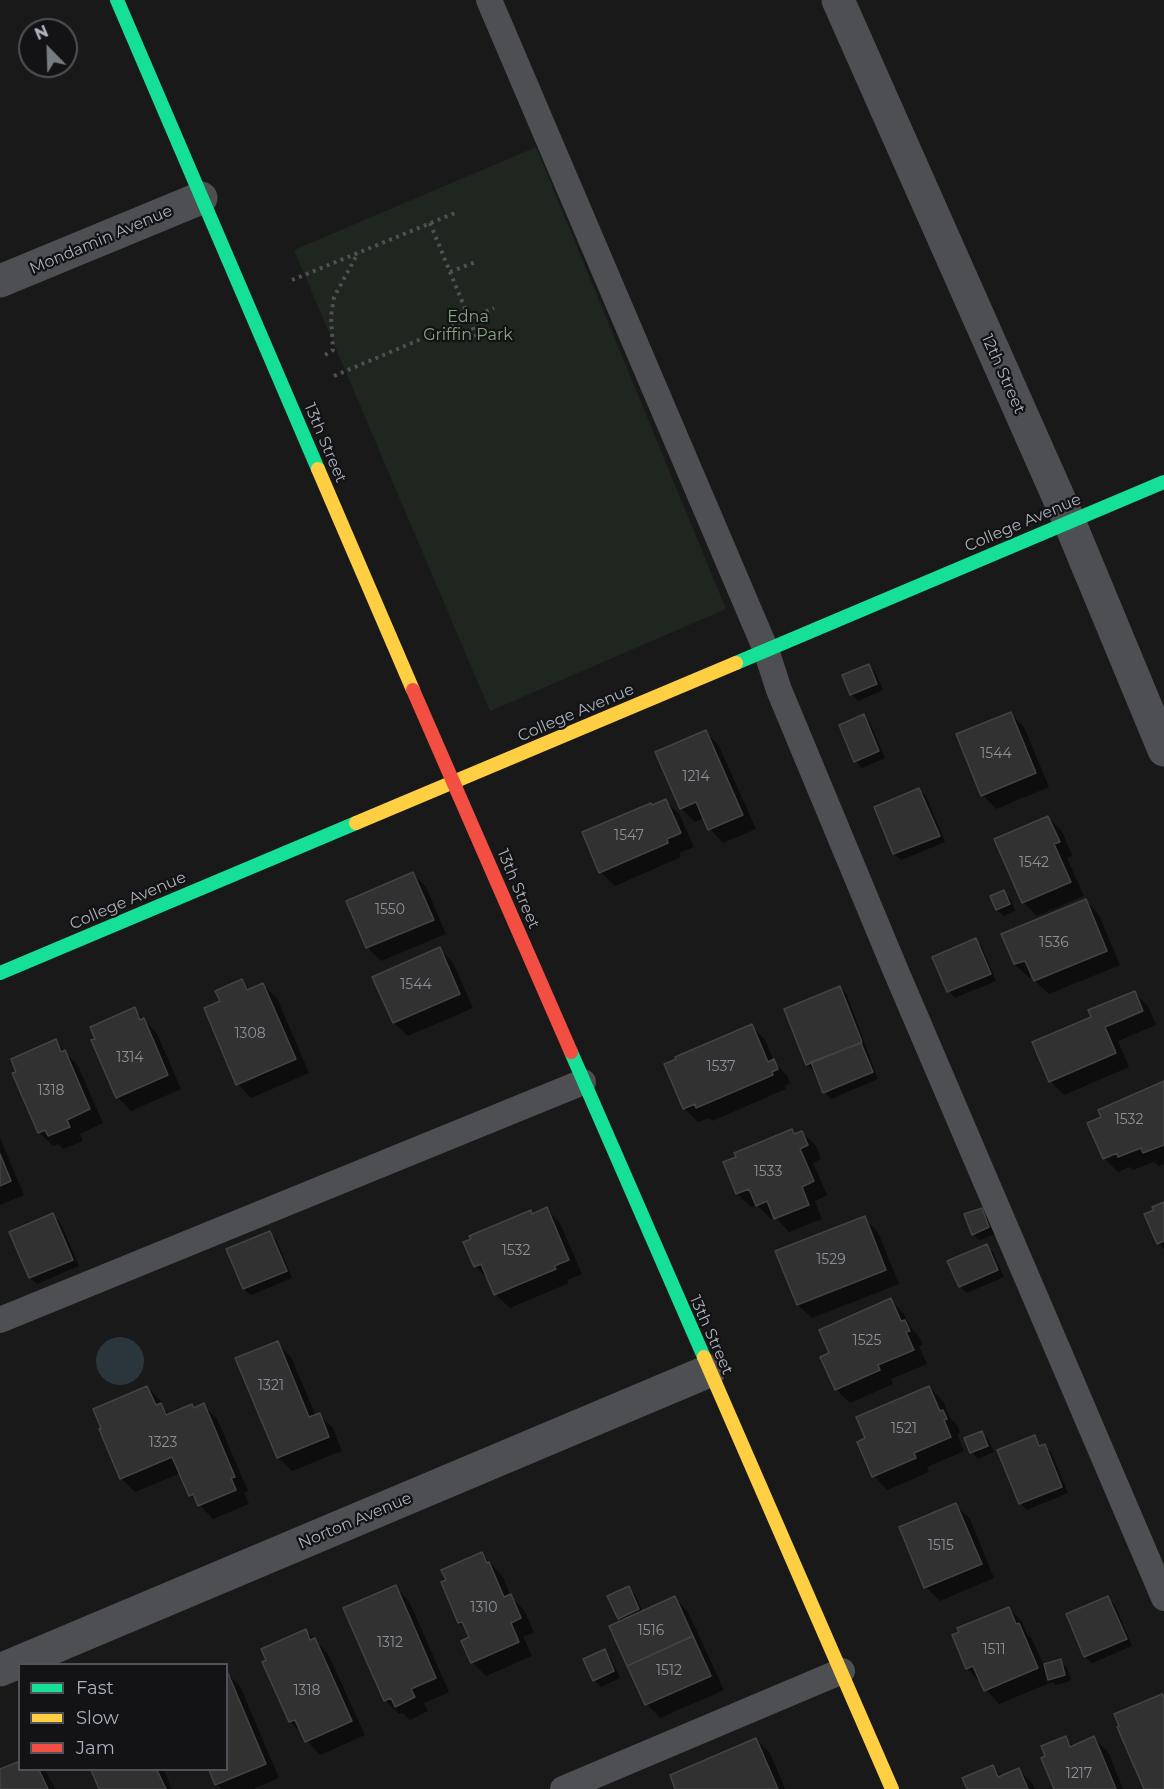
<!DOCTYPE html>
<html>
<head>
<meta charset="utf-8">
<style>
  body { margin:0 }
  #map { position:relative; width:1164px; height:1789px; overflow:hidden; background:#191919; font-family:Montserrat,sans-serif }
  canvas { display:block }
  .legend { position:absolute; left:18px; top:1663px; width:210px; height:108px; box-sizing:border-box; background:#131315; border:2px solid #4f5257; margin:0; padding:8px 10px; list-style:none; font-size:18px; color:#aab1ba }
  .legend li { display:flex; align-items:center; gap:12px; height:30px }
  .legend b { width:30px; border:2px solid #4f5257 }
  .north { position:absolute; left:18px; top:18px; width:60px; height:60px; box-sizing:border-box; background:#131315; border:2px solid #4f5257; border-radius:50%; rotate:337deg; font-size:16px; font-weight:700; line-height:24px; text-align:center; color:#aab1ba }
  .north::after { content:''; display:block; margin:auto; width:21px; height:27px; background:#777c82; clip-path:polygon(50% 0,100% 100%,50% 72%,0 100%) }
</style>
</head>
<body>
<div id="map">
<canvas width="1164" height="1789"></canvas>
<ul class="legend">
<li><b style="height:8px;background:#16e098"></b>Fast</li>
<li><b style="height:8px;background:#ffcf43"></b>Slow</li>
<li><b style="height:8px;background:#f24e42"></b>Jam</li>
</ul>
<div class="north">N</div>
</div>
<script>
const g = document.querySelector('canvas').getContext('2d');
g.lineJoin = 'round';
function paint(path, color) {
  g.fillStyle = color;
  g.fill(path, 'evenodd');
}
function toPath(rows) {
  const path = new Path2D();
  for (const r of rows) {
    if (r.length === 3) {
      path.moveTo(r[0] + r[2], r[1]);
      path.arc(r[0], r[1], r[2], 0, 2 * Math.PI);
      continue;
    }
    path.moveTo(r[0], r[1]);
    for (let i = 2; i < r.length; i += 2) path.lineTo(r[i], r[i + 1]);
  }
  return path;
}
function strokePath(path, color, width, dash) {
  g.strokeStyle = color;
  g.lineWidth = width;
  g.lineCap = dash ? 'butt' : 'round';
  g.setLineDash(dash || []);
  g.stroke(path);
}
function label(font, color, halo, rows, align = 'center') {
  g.font = font + ' Montserrat,sans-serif';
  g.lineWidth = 4.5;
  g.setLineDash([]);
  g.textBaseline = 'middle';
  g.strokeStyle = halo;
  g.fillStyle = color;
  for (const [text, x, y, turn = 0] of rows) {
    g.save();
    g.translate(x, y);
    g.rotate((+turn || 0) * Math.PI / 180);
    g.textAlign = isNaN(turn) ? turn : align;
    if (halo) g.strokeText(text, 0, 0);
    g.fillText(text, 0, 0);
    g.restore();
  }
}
paint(toPath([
  [536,147,726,609,490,711,294,250]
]), '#1e261f');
paint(toPath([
  [120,1361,24]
]), '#2b363c');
paint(toPath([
  [869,666,875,672,883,690,858,701,852,694],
  [1011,714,1024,727,1049,787,996,809,983,795],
  [863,716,870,723,885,758,862,768,855,761],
  [706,732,719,746,756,829,723,843,710,829,704,818,695,822,681,808],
  [919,790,926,796,945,842,901,860,894,854,876,808],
  [666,801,680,815,694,847,679,853,681,857,615,886,601,872,653,807],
  [1048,817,1062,831,1072,856,1067,858,1084,896,1037,916,1023,902],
  [412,873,426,887,446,934,381,961,368,948,348,902],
  [1003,892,1010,898,1015,911,1004,916,997,910,992,897],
  [1086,901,1099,915,1120,965,1049,994,1035,981,1033,976,1029,978,1015,964],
  [975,940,982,947,996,981,955,998,949,991],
  [440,949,453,963,473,1008,408,1036,394,1023,374,977],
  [242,981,250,990,263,985,277,998,309,1073,251,1098,238,1084,222,1002],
  [840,988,847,995,878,1079,831,1099,824,1092,815,1070,813,1070,807,1064],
  [1134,992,1148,1006,1156,1025,1118,1041,1129,1067,1064,1095,1050,1081,1093,1018],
  [134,1009,157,1034,181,1089,131,1111,118,1097],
  [752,1026,765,1040,775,1063,787,1075,790,1083,785,1086,786,1089,712,1121,709,1118,698,1122,685,1109,666,1065],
  [55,1041,78,1066,103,1123,80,1134,83,1141,63,1149,58,1144,53,1146,39,1132],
  [1164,1083,1164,1164,1159,1166,1154,1162,1133,1170,1130,1167,1118,1172,1104,1158],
  [792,1131,796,1135,802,1132,816,1146,821,1159,813,1163,827,1195,815,1201,822,1219,789,1232,775,1217,771,1219,757,1205,751,1207,737,1194,725,1163],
  [0,1138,24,1195,0,1205],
  [1164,1203,1164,1249,1158,1243,1156,1211],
  [547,1209,560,1223,582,1274,567,1280,569,1283,510,1308,496,1295,489,1280,475,1266,530,1212,533,1215],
  [981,1209,988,1216,995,1234,980,1240,973,1234],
  [53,1215,60,1222,79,1266,37,1284,30,1278,11,1233],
  [864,1218,878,1232,899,1284,812,1318,798,1305],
  [269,1233,276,1239,292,1278,251,1295,244,1289,228,1250],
  [986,1246,993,1252,1004,1277,967,1293,960,1286,949,1261],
  [891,1300,904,1314,911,1328,918,1335,923,1345,919,1346,927,1364,891,1379,893,1384,850,1403,836,1389,831,1354],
  [277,1343,291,1357,316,1416,319,1415,333,1428,342,1451,292,1471,278,1457],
  [147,1387,161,1401,164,1409,170,1415,192,1405,195,1409,203,1405,217,1419,248,1491,244,1492,249,1504,213,1519,190,1495,181,1473,135,1492,121,1478],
  [929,1387,943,1401,950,1418,957,1425,960,1433,957,1434,964,1451,927,1467,929,1472,887,1490,874,1476,867,1439],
  [981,1432,988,1439,994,1452,978,1459,972,1452],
  [1034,1437,1042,1447,1044,1446,1051,1452,1068,1493,1027,1510,1020,1503],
  [956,1505,970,1519,994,1578,940,1601,926,1587],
  [482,1554,503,1577,511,1597,524,1610,534,1632,523,1637,532,1656,486,1676,472,1662,471,1638,467,1631,459,1623],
  [395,1587,409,1601,449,1692,424,1703,428,1711,410,1720,403,1713,399,1714,385,1700],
  [628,1588,635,1594,643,1612,675,1598,688,1612,724,1690,660,1718,647,1704,611,1627,623,1622,619,1618],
  [1108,1598,1115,1605,1132,1646,1092,1663,1085,1657,1067,1615],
  [1009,1608,1022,1622,1027,1634,1032,1639,1044,1666,1060,1661,1067,1668,1071,1681,1056,1685,1052,1682,999,1704,967,1668,961,1633],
  [306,1631,328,1654,365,1735,320,1755,290,1721],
  [604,1651,611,1658,620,1678,601,1687,594,1680],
  [226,1673,240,1686,279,1778,253,1789,221,1789,216,1784,210,1770,226,1770],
  [1065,1738,1074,1747,1094,1738,1108,1752,1123,1789,1056,1789],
  [756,1739,770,1753,785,1789,677,1789],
  [992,1767,1002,1776,1018,1769,1032,1783,1035,1789,969,1789],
  [20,1770,45,1770,55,1789,0,1789,0,1771],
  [92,1770,164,1770,172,1789,101,1789]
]), '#0007');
const building = toPath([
  [869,664,877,684,850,695,842,675,869,664],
  [1011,712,1036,773,981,796,956,734,1011,712],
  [864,714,879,751,854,762,839,725,864,714],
  [706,730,743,815,708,830,696,802,680,809,655,752,706,730],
  [919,788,940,836,893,854,874,807,919,788],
  [666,799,681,833,667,839,668,843,599,873,582,832,651,803,652,805,666,799],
  [1048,816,1060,842,1054,844,1071,882,1022,903,994,839,1048,816],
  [413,872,434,920,366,948,346,901,413,872],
  [1004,890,1010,904,996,910,990,896,1004,890],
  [1086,899,1107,951,1034,981,1025,961,1014,964,1001,934,1086,899],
  [976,938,991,974,947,992,932,957,976,938],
  [440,947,460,994,393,1023,372,977,440,947],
  [242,979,247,990,263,983,296,1059,236,1085,204,1008,220,1001,215,991,242,979],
  [840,986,862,1042,806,1065,784,1009,840,986],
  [1135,991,1143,1011,1105,1027,1116,1053,1049,1082,1032,1042,1091,1017,1088,1010,1135,991],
  [135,1007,140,1020,144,1018,168,1075,116,1098,91,1040,95,1039,90,1027,135,1007],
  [752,1024,768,1062,774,1059,778,1069,772,1072,773,1075,696,1108,695,1104,683,1109,664,1064,676,1059,675,1057,752,1024],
  [56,1039,61,1052,65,1050,90,1109,67,1120,70,1127,48,1136,45,1130,38,1133,12,1073,16,1072,11,1059,56,1039],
  [861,1043,873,1072,823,1093,811,1062,861,1043],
  [1164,1081,1164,1145,1143,1153,1141,1148,1118,1157,1117,1153,1103,1159,1087,1123,1101,1117,1098,1110,1164,1081],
  [792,1129,794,1134,802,1131,808,1145,800,1149,814,1181,802,1187,809,1205,774,1219,767,1201,756,1206,749,1189,736,1194,723,1162,736,1157,734,1153,792,1129],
  [0,1154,11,1181,0,1186,0,1154],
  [1164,1202,1164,1241,1157,1244,1144,1214,1154,1210,1152,1207,1164,1202],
  [547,1207,569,1260,554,1266,556,1269,494,1295,481,1264,474,1267,463,1242,471,1239,469,1236,531,1210,532,1214,547,1207],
  [982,1208,989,1227,972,1235,964,1214,982,1208],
  [53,1213,73,1260,29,1278,9,1232,53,1213],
  [865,1216,886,1270,797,1305,775,1251,865,1216],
  [270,1231,287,1271,243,1289,226,1249,270,1231],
  [987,1244,998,1270,959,1287,947,1261,987,1244],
  [891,1298,901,1321,905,1320,910,1331,906,1332,914,1350,878,1365,880,1370,835,1390,820,1357,829,1353,819,1330,891,1298],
  [278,1341,309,1417,320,1413,329,1437,277,1458,235,1358,278,1341],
  [147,1386,156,1405,161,1403,166,1415,192,1404,194,1408,204,1403,235,1477,231,1478,236,1490,198,1506,193,1494,189,1496,172,1457,120,1479,99,1429,101,1428,93,1409,147,1386],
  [929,1386,940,1411,943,1410,947,1419,944,1420,951,1437,914,1453,916,1458,872,1477,857,1442,865,1438,856,1417,929,1386],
  [982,1431,988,1446,970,1453,964,1438,982,1431],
  [1035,1435,1039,1446,1045,1444,1062,1487,1019,1504,997,1450,1035,1435],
  [956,1503,982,1564,924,1588,899,1527,956,1503],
  [482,1552,487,1563,489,1562,504,1597,511,1594,521,1618,511,1623,519,1642,471,1663,461,1641,469,1637,462,1622,458,1623,441,1582,446,1580,441,1570,482,1552],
  [396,1585,436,1678,411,1689,415,1697,395,1707,391,1698,384,1701,343,1608,396,1585],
  [629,1586,639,1609,618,1619,607,1596,629,1586],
  [675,1596,693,1636,627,1666,609,1626,675,1596],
  [1108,1596,1127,1639,1084,1657,1066,1614,1108,1596],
  [1009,1607,1016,1624,1019,1623,1038,1668,984,1691,973,1666,966,1669,952,1635,959,1632,957,1628,1009,1607],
  [306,1629,310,1640,315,1638,352,1721,305,1742,295,1720,289,1722,262,1662,266,1660,261,1649,306,1629],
  [693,1636,711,1676,645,1705,627,1666,693,1636],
  [605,1649,614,1671,593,1681,583,1659,605,1649],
  [1061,1659,1065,1675,1048,1680,1044,1664,1061,1659],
  [227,1671,266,1764,215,1785,209,1770,226,1770,227,1671],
  [1162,1694,1164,1697,1164,1789,1144,1789,1117,1727,1119,1726,1114,1714,1162,1694],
  [1066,1736,1070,1747,1094,1736,1116,1789,1054,1789,1041,1758,1045,1756,1041,1746,1066,1736],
  [756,1738,778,1789,675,1789,670,1775,756,1738],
  [20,1761,20,1770,39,1770,48,1789,0,1789,0,1769,20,1761],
  [993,1765,998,1777,1019,1768,1028,1789,967,1789,962,1778,993,1765],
  [91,1770,157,1770,166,1789,99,1789,91,1770]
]);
paint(building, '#313131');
strokePath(building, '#414345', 1.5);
strokePath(toPath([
  [430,223,477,338],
  [450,272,475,262],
  [292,280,455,213],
  [325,355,333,350,331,316,334,297,358,253],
  [334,376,494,308]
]), '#4f5054', 4, [3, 4.5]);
strokePath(toPath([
  [489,0,766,650,779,690,895,969,1164,1598],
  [0,1320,583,1082],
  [563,1789,842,1671]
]), '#4d4f52', 26);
strokePath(toPath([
  [838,0,1069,521,1164,750],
  [0,281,201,198],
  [0,1670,709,1371]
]), '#4d4f52', 33);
strokePath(toPath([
  [117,0,318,469],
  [736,663,1164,482],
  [0,973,356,823],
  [571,1052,704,1357]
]), '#16e098', 14);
strokePath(toPath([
  [318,469,413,690],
  [356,823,736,663],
  [704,1357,892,1789]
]), '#ffcf43', 14);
strokePath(toPath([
  [413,690,571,1052]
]), '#f24e42', 14);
label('14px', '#8c9198', null, [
  ["1544",996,754],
  ["1214",696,777],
  ["1547",629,836],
  ["1542",1034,863],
  ["1550",390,910],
  ["1536",1054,943],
  ["1544",416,985],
  ["1308",250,1034],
  ["1314",130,1058],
  ["1537",721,1067],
  ["1318",51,1091],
  ["1532",1129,1120],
  ["1533",768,1172],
  ["1532",516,1251],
  ["1529",831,1260],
  ["1525",867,1341],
  ["1321",271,1386],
  ["1521",904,1429],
  ["1323",163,1443],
  ["1515",941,1546],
  ["1310",484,1608],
  ["1516",651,1631],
  ["1312",390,1643],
  ["1511",994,1650],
  ["1512",669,1671],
  ["1318",307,1691],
  ["1217",1079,1774]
]);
label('16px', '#aab1ba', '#131315', [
  ["Mondamin Avenue",101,240,-23],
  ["12th Street",1003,374,66],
  ["13th Street",325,443,67],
  ["College Avenue",1023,523,-23],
  ["College Avenue",576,713,-23],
  ["13th Street",518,889,67],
  ["College Avenue",128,901,-23],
  ["13th Street",711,1335,66],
  ["Norton Avenue",355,1521,-23]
]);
label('16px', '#83a680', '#131315', [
  ["Edna",468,317],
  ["Griffin Park",468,335]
]);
</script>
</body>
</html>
